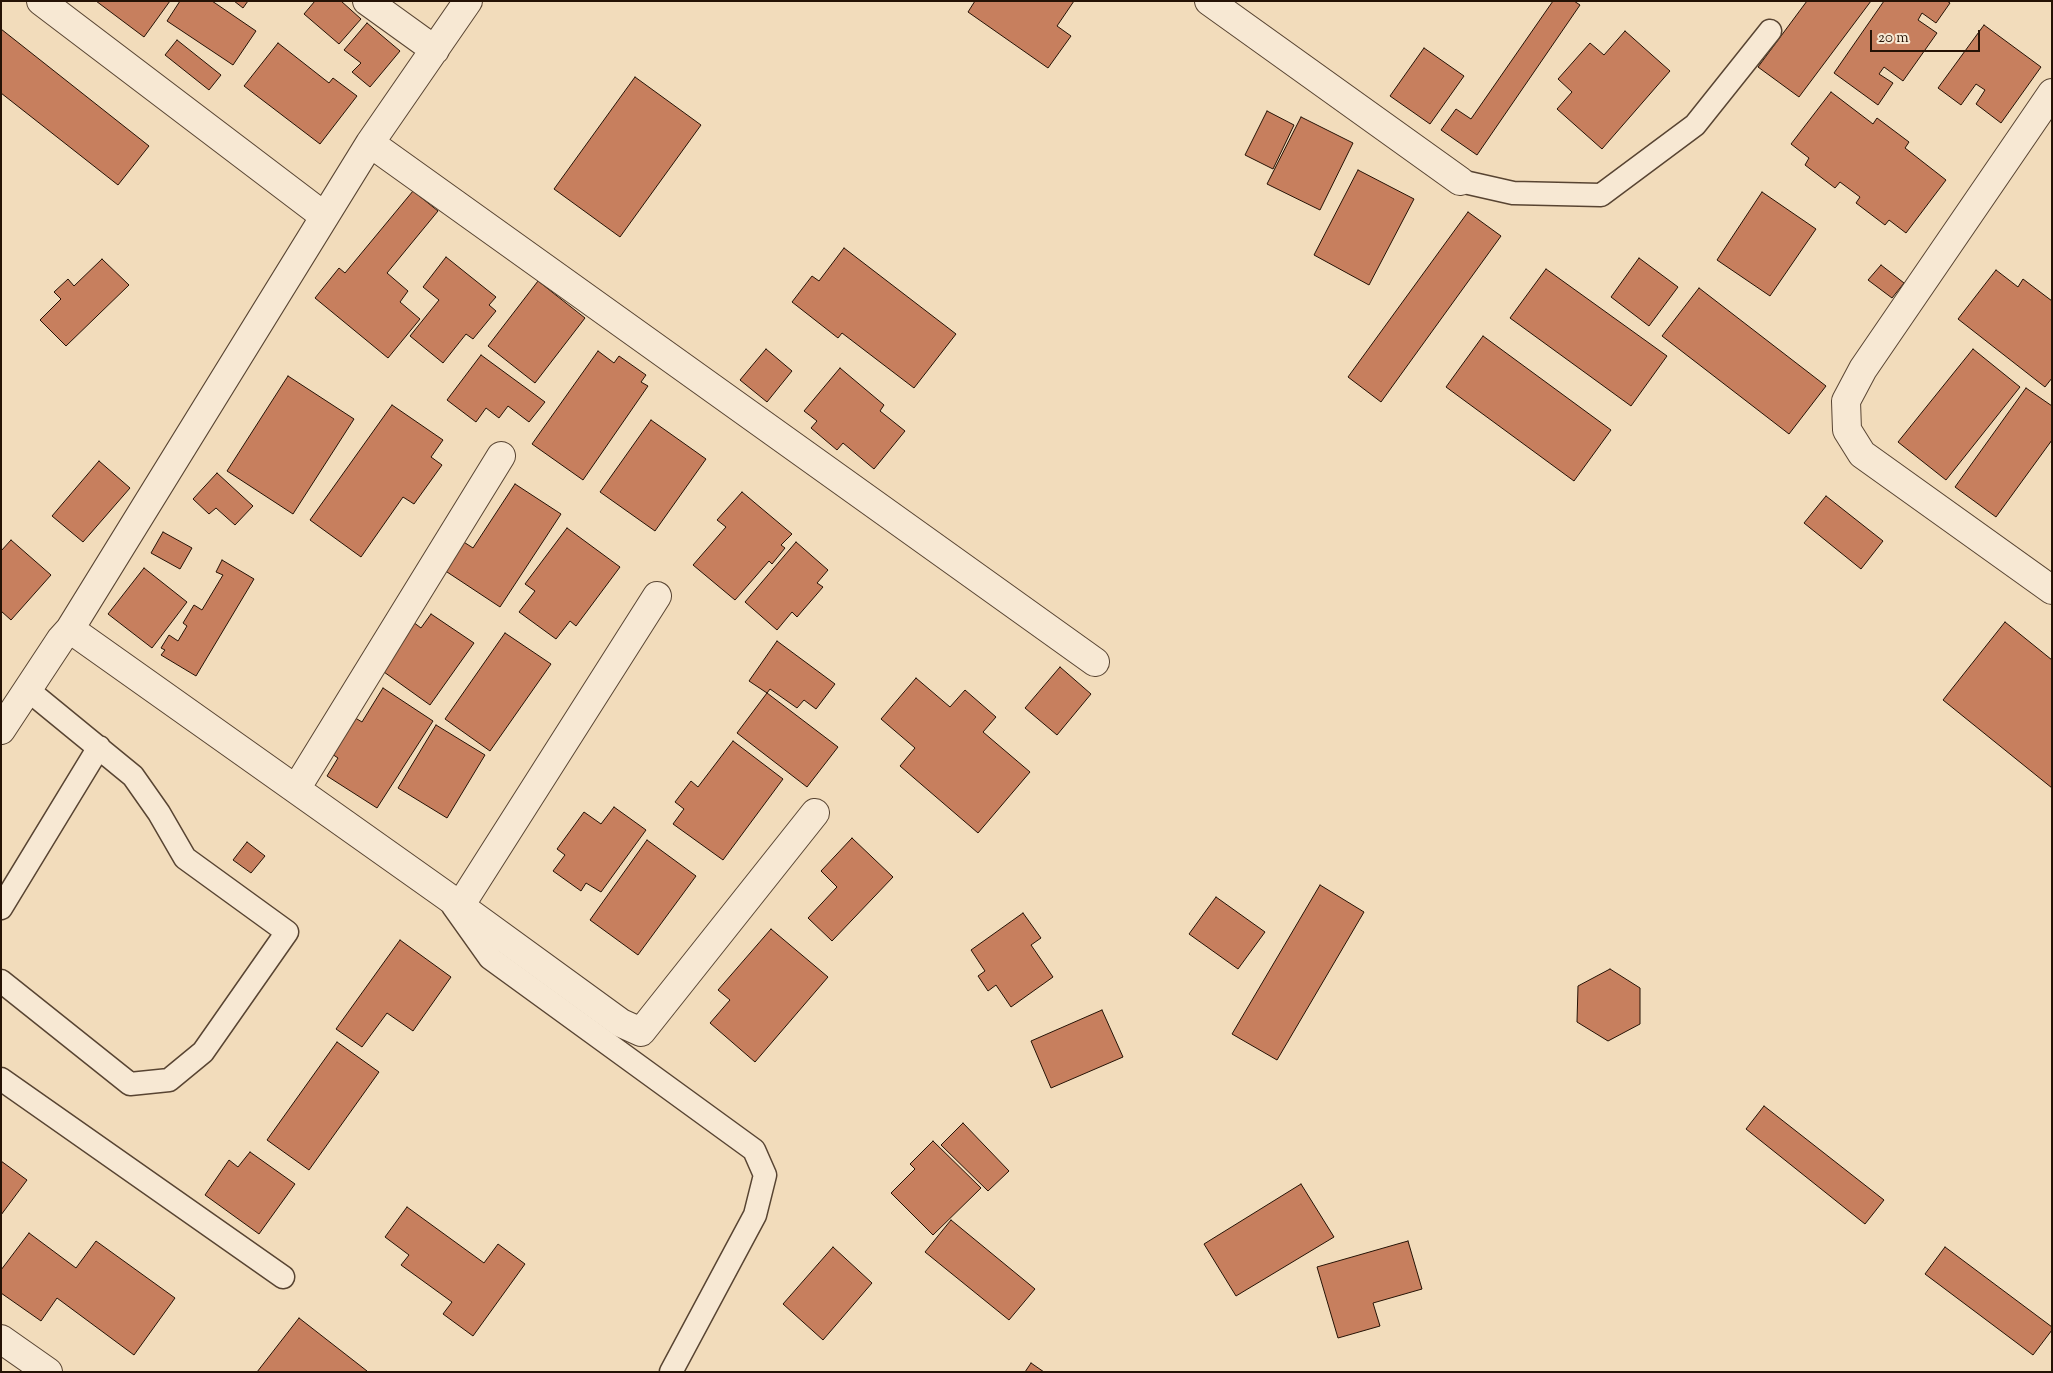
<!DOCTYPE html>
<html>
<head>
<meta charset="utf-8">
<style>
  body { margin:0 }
  #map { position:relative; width:2053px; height:1373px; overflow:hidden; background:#f2dcbb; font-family:"Sorts Mill Goudy",serif }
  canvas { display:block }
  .frame { position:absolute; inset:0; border:2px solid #251205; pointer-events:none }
  .scale { position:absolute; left:1870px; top:30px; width:110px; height:22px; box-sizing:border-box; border:2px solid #251205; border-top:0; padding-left:6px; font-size:15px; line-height:18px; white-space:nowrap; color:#251205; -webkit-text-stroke:4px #f7e8d3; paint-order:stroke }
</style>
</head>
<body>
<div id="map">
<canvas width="2053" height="1373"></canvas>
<div class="frame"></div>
<div class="scale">20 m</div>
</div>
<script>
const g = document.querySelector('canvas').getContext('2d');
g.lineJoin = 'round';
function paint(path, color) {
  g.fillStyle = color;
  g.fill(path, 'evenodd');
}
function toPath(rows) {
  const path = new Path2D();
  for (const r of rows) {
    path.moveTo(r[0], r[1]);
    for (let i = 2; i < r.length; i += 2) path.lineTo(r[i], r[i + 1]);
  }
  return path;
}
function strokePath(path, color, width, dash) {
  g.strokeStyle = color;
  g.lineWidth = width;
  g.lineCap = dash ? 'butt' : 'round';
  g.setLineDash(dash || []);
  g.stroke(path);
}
const building = toPath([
  [96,1,170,1,144,37,96,1],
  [180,1,212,1,256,31,233,65,167,21,180,1],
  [234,1,248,1,243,8,234,1],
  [315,1,341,1,361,19,339,44,304,14,315,1],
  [975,1,1074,1,1057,26,1071,36,1048,68,968,12,975,1],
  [1553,1,1574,1,1580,5,1477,155,1441,130,1456,109,1471,119,1553,1],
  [1807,1,1871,1,1799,97,1758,67,1807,1],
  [1884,1,1947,1,1950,3,1936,23,1922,13,1918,20,1937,33,1903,81,1884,67,1879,74,1893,83,1878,105,1834,73,1884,1],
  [367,23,400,51,370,87,352,72,361,63,344,50,367,23],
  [1984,25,2041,67,2001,123,1976,104,1985,90,1976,84,1961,105,1938,88,1984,25],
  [1,29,149,146,118,185,1,93,1,29],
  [1625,31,1670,71,1602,149,1557,109,1572,92,1558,79,1590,43,1604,55,1625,31],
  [177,40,221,75,209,90,165,55,177,40],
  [278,43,329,83,333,78,357,96,320,144,244,86,278,43],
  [1424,48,1464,76,1430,124,1390,96,1424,48],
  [635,77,701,125,620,237,554,189,635,77],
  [1831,92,1873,124,1877,118,1909,142,1905,148,1946,180,1906,233,1889,220,1885,225,1856,203,1860,197,1840,182,1835,188,1805,165,1809,158,1791,144,1831,92],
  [1267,111,1294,125,1273,169,1245,155,1267,111],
  [1301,117,1353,143,1320,210,1267,184,1301,117],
  [1358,170,1414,199,1369,285,1314,255,1358,170],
  [413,191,438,211,387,273,408,291,400,302,420,319,388,358,315,298,339,268,345,273,413,191],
  [1762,192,1816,229,1770,296,1717,260,1762,192],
  [1468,212,1501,236,1381,402,1348,377,1468,212],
  [844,248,956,334,914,388,842,333,838,338,792,302,812,276,819,281,844,248],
  [446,257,496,297,489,305,496,311,473,339,466,334,443,363,410,336,439,300,423,287,446,257],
  [1639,258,1678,287,1649,326,1611,297,1639,258],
  [102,259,129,285,66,346,40,320,61,299,54,292,68,279,74,286,102,259],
  [1881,265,1904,283,1892,298,1868,280,1881,265],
  [1546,269,1667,356,1631,406,1510,318,1546,269],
  [1996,270,2018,287,2023,279,2052,301,2052,378,2045,387,1958,319,1996,270],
  [538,281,585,318,535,383,488,346,538,281],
  [1699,288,1826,386,1789,434,1662,336,1699,288],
  [1483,336,1611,430,1574,481,1446,387,1483,336],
  [766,349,792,371,767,402,740,380,766,349],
  [1973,349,2020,387,1946,480,1898,442,1973,349],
  [598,351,614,363,619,356,646,375,641,382,648,386,583,480,532,444,598,351],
  [481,355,545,402,529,422,508,406,499,418,486,408,476,422,447,400,481,355],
  [840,368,884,405,880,411,905,431,874,469,843,443,837,450,811,428,817,421,804,411,840,368],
  [288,376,354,419,293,514,227,471,288,376],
  [2026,388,2052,406,2052,440,1996,517,1955,487,2026,388],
  [392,405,443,440,431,457,442,465,414,504,403,497,361,557,310,520,392,405],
  [651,420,706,459,655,531,600,492,651,420],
  [99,461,130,488,83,542,52,516,99,461],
  [217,473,253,506,235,525,216,508,209,514,193,499,217,473],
  [515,484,561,514,500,607,438,566,456,537,473,548,515,484],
  [742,492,792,534,781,545,785,548,772,564,769,561,735,600,693,565,726,527,717,520,742,492],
  [1826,496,1883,541,1861,569,1804,523,1826,496],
  [567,528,620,567,576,626,570,621,556,639,519,612,535,591,525,584,567,528],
  [163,532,192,548,180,569,151,553,163,532],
  [11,540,51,575,11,620,1,611,1,551,11,540],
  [796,542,828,570,817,583,823,587,797,617,792,612,777,630,745,602,796,542],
  [222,560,254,579,196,676,161,655,165,650,161,648,169,635,178,641,187,626,183,623,194,605,202,610,223,575,216,572,222,560],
  [144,568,187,602,152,648,108,614,144,568],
  [431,614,474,643,430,705,384,672,388,666,381,660,409,619,421,628,431,614],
  [2005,622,2052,660,2052,788,1943,700,2005,622],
  [505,633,551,664,490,751,445,719,505,633],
  [777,641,835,684,816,709,804,700,797,708,770,689,767,693,749,681,777,641],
  [1060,667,1091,694,1057,735,1025,708,1060,667],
  [916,678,950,707,965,690,996,717,983,732,1030,772,978,833,900,766,915,748,881,719,916,678],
  [383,688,433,721,377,808,327,776,338,758,329,752,352,716,362,722,383,688],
  [767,693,838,747,807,787,737,733,767,693],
  [436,725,485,755,447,818,398,788,436,725],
  [733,741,783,779,723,860,673,824,684,809,675,802,691,781,698,787,733,741],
  [614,807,646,830,601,892,586,883,581,891,553,871,565,855,557,849,584,812,601,824,614,807],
  [852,838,893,877,832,941,808,918,837,887,821,871,852,838],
  [647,840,696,876,638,955,590,920,647,840],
  [247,842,265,856,251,873,233,860,247,842],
  [1320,885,1364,912,1277,1060,1232,1034,1320,885],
  [1216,897,1265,932,1238,969,1189,934,1216,897],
  [1023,913,1041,938,1031,945,1053,977,1011,1007,996,985,988,991,978,976,985,971,971,950,1023,913],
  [771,929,828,977,755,1062,710,1023,730,1000,718,990,771,929],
  [400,940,451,977,413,1031,387,1013,362,1047,336,1029,400,940],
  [1610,969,1640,988,1640,1024,1608,1041,1577,1022,1578,986,1610,969],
  [1102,1010,1123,1057,1051,1088,1031,1041,1102,1010],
  [337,1042,379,1072,309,1170,267,1140,337,1042],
  [1764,1106,1884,1200,1865,1224,1746,1129,1764,1106],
  [963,1123,1009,1171,988,1191,941,1145,963,1123],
  [933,1141,981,1188,933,1235,891,1193,915,1169,910,1164,933,1141],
  [250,1152,295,1184,259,1234,205,1195,229,1160,238,1167,250,1152],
  [1,1161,27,1180,1,1215,1,1161],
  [1301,1184,1334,1237,1236,1296,1204,1244,1301,1184],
  [407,1207,484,1263,498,1244,525,1264,473,1336,443,1314,452,1302,401,1265,409,1255,385,1237,407,1207],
  [951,1220,1035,1289,1009,1320,925,1252,951,1220],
  [29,1233,76,1268,96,1241,175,1298,134,1355,57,1298,41,1321,1,1293,1,1270,29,1233],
  [1408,1241,1422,1289,1373,1303,1380,1326,1338,1338,1317,1267,1408,1241],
  [833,1247,872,1283,823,1340,783,1304,833,1247],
  [1945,1247,2052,1327,2052,1330,2033,1355,1925,1274,1945,1247],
  [299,1318,367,1371,366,1372,257,1372,299,1318],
  [1031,1363,1044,1372,1025,1372,1031,1363]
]);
paint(building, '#c77f5e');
strokePath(building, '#251205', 1);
const service = toPath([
  [1460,181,1513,193,1601,195,1695,125,1770,31],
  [453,906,490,958,754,1150,765,1175,755,1215,671,1372],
  [1,908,99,747],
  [1,981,130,1084,169,1080,203,1052,287,932,185,858,159,813,133,776,28,690],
  [1,1079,283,1277]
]);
const minor = toPath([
  [41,1,324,216],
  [367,1,435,50],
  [1209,1,1460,181],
  [2052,93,1863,369,1846,401,1847,430,1862,454,2052,590],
  [370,143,1095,662],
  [70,629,445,895,621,1023,641,1032,815,813],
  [1,730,61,639,70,629,370,143,468,1],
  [296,789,501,456],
  [460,906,657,596],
  [1,1339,48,1372]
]);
strokePath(service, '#584432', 25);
strokePath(minor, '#584432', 30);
strokePath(service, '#f7e8d3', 22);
strokePath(minor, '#f7e8d3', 28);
</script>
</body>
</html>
